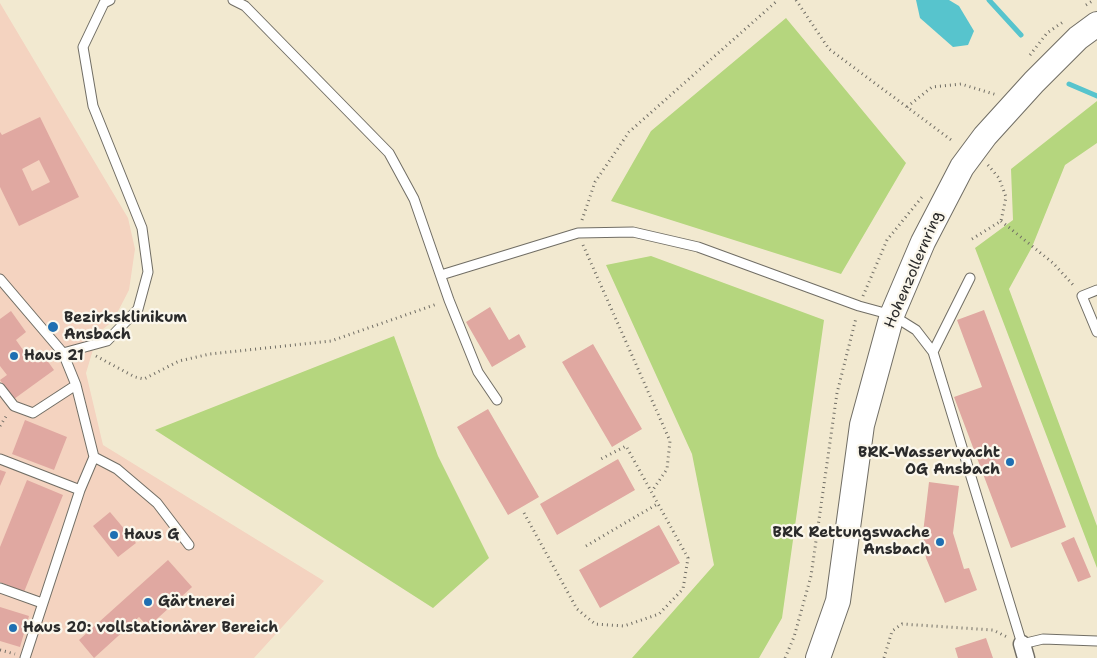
<!DOCTYPE html>
<html>
<head>
<meta charset="utf-8">
<style>
  body { margin:0 }
  canvas { display:block; background:#f2e9d0 }
</style>
</head>
<body>
<canvas width="1097" height="658"></canvas>
<script>
const g = document.querySelector('canvas').getContext('2d');
g.lineJoin = 'round';
function paint(path, color) {
  g.fillStyle = color;
  g.fill(path, 'evenodd');
}
function toPath(rows) {
  const path = new Path2D();
  for (const r of rows) {
    path.moveTo(r[0], r[1]);
    for (let i = 2; i < r.length; i += 2) path.lineTo(r[i], r[i + 1]);
  }
  return path;
}
function strokePath(path, color, width, dash) {
  g.strokeStyle = color;
  g.lineWidth = width;
  g.lineCap = dash ? 'butt' : 'round';
  g.setLineDash(dash || []);
  g.stroke(path);
}
function label(font, color, halo, rows, align = 'center') {
  g.font = font + ' "Shantell Sans",sans-serif';
  g.lineWidth = 4.5;
  g.setLineDash([]);
  g.textBaseline = 'middle';
  g.strokeStyle = halo;
  g.fillStyle = color;
  for (const [text, x, y, turn = 0] of rows) {
    g.save();
    g.translate(x, y);
    g.rotate((+turn || 0) * Math.PI / 180);
    g.textAlign = isNaN(turn) ? turn : align;
    if (halo) g.strokeText(text, 0, 0);
    g.fillText(text, 0, 0);
    g.restore();
  }
}
paint(toPath([
  [0,3,128,218,135,249,129,290,113,321,98,333,86,373,103,445,324,581,254,658,0,658]
]), '#f4d3c0');
paint(toPath([
  [786,18,906,163,841,274,611,201,651,131],
  [1097,101,1097,143,1065,165,1032,247,1009,289,1097,526,1097,568,975,248,1013,220,1011,169],
  [651,256,824,320,782,618,759,658,632,658,714,565,692,454,606,265],
  [394,336,438,456,489,558,433,608,155,430]
]), '#b5d67e');
paint(toPath([
  [916,0,949,0,959,6,974,31,968,45,953,47,920,18]
]), '#57c4cd');
strokePath(toPath([
  [989,0,1021,35],
  [1069,84,1097,96]
]), '#57c4cd', 5);
paint(toPath([
  [40,117,79,197,19,226,0,187,0,132,2,135],
  [39,160,50,182,32,191,22,169],
  [490,307,509,340,519,334,526,347,492,367,466,322],
  [984,310,1066,527,1011,548,954,397,982,387,957,320],
  [11,311,26,332,16,340,30,360,41,352,54,370,14,399,0,380,7,375,0,366,0,319],
  [593,344,642,429,612,447,562,362],
  [488,409,539,497,508,515,457,427],
  [25,420,67,437,54,470,12,454],
  [618,459,635,490,557,535,540,504],
  [0,470,6,472,0,486],
  [27,480,63,495,24,592,0,582,0,547],
  [929,482,959,486,953,533,964,569,969,568,977,590,945,603,926,558,923,533],
  [110,512,136,543,118,557,93,526],
  [659,525,680,563,600,608,579,570],
  [1074,537,1091,577,1078,582,1061,543],
  [168,560,192,587,148,627,139,617,94,658,79,640],
  [0,607,29,616,20,647,0,641],
  [986,638,993,658,958,658,955,648]
]), '#e0a8a1');
const service = toPath([
  [233,0,245,6,389,153,414,199,449,300,478,372,497,400],
  [441,275,578,233,633,232,698,247,859,306,892,315,916,330,933,352],
  [970,278,933,352,1022,644,1043,639,1097,641],
  [0,279,63,353,76,385,33,413,14,406,0,388],
  [1097,290,1082,296,1097,332],
  [63,353,107,341,138,309,148,272,142,228,93,106,83,47,104,3,110,0],
  [94,457,117,469,157,503,189,545],
  [0,459,80,490],
  [0,588,42,603],
  [25,658,80,490,94,457,76,385]
]);
const minor = toPath([
  [1022,644,1026,658]
]);
const secondary = toPath([
  [818,658,838,601,862,425,892,315,923,242,962,167,985,136,1034,82,1078,38,1097,24]
]);
strokePath(service, '#716e65', 11);
strokePath(minor, '#716e65', 19);
strokePath(secondary, '#716e65', 26);
strokePath(toPath([
  [796,0,829,49,954,142],
  [1086,5,1094,0],
  [1030,55,1047,33,1063,22],
  [907,107,932,87,961,84,997,95],
  [582,220,595,182,629,132,778,0],
  [1001,221,1053,263,1075,287],
  [972,239,1001,221,1006,197,999,178,987,164],
  [583,245,670,441,667,469,652,491],
  [863,296,887,240,922,197],
  [96,356,135,377,144,379,179,361,210,354,331,341,437,304],
  [0,426,7,415],
  [524,513,577,609,595,624,624,626,659,614,683,589,688,558,626,446,599,460],
  [586,546,659,503],
  [0,650,15,654],
  [785,658,794,637,811,576,837,393,856,318],
  [884,658,892,631,902,624,993,630,1007,637]
]), '#716e65', 3, [1, 4]);
strokePath(service, '#fff', 9);
strokePath(minor, '#fff', 16);
strokePath(secondary, '#fff', 24);
for (const [x, y, r, color] of [
  [53,327,6,"#1f6fb2"],
  [14,356,5,"#1f6fb2"],
  [1010,462,5,"#1f6fb2"],
  [114,535,5,"#1f6fb2"],
  [940,542,5,"#1f6fb2"],
  [148,602,5,"#1f6fb2"],
  [13,628,5,"#1f6fb2"]
]) {
  const dot = new Path2D();
  dot.arc(x, y, r, 0, 2 * Math.PI);
  g.fillStyle = color;
  g.fill(dot);
  strokePath(dot, '#fbf7ec', 2);
}
label('15px', '#2b2b2b', '#fbf7ec', [
  ["Hohenzollernring",914,270,-67]
]);
label('bold 15px', '#2b2b2b', '#fbf7ec', [
  ["Bezirksklinikum",64,318],
  ["Ansbach",64,335],
  ["Haus 21",24,356],
  ["BRK-Wasserwacht",1000,453,"right"],
  ["OG Ansbach",1000,470,"right"],
  ["BRK Rettungswache",930,533,"right"],
  ["Ansbach",930,550,"right"],
  ["Haus G",124,535],
  ["Gärtnerei",158,602],
  ["Haus 20: vollstationärer Bereich",23,628]
], 'left');
</script>
</body>
</html>
